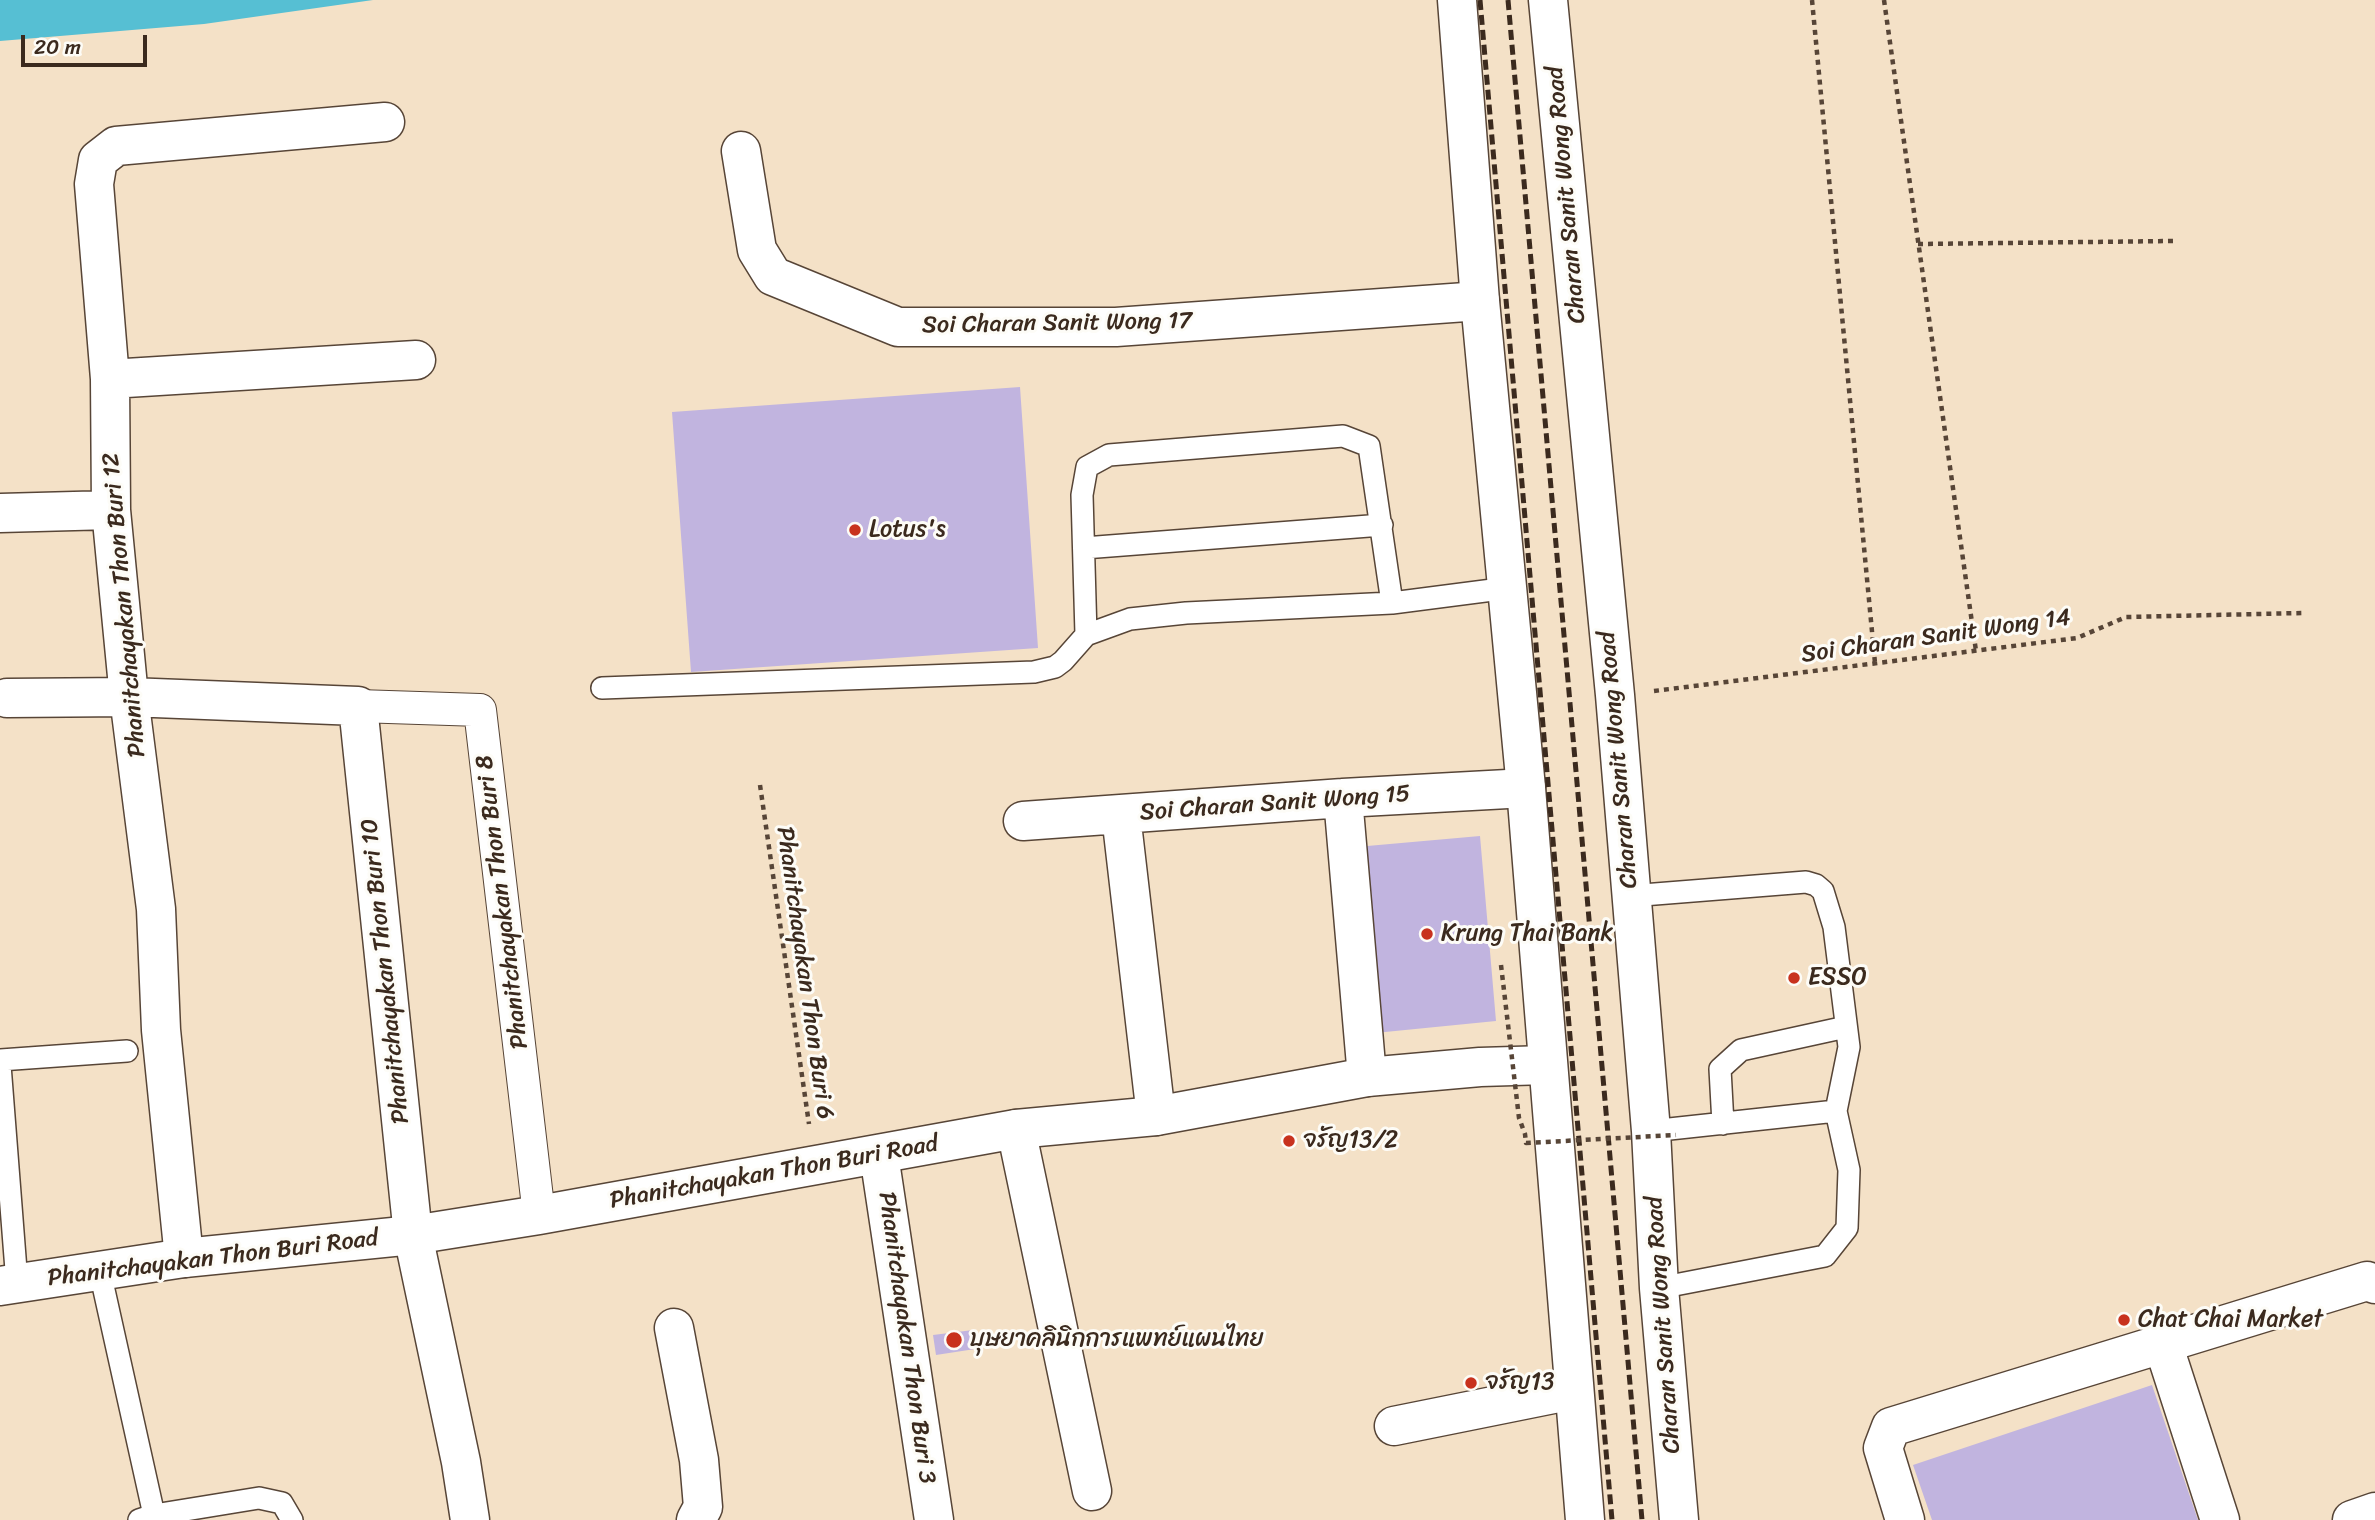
<!DOCTYPE html>
<html>
<head>
<meta charset="utf-8">
<style>
  body { margin:0 }
  #map { position:relative; width:2375px; height:1520px; overflow:hidden; background:#f4e1c7; font-family:Sriracha,sans-serif }
  canvas { display:block }
  .scale { position:absolute; left:21px; top:35px; width:126px; height:32px; box-sizing:border-box; border:4px solid #3b2a1e; border-top:0; padding-left:9px; font-size:21px; line-height:24px; white-space:nowrap; color:#3b2a1e; -webkit-text-stroke:5px #fdfcf7; paint-order:stroke }
</style>
</head>
<body>
<div id="map">
<canvas width="2375" height="1520"></canvas>
<div class="scale">20 m</div>
</div>
<script>
const g = document.querySelector('canvas').getContext('2d');
g.lineJoin = 'round';
function paint(path, color) {
  g.fillStyle = color;
  g.fill(path, 'evenodd');
}
function toPath(rows) {
  const path = new Path2D();
  for (const r of rows) {
    path.moveTo(r[0], r[1]);
    for (let i = 2; i < r.length; i += 2) path.lineTo(r[i], r[i + 1]);
  }
  return path;
}
function strokePath(path, color, width, dash) {
  g.strokeStyle = color;
  g.lineWidth = width;
  g.lineCap = dash ? 'butt' : 'round';
  g.setLineDash(dash || []);
  g.stroke(path);
}
function label(font, color, halo, rows, align = 'center') {
  g.font = font + ' Sriracha,"Playpen Sans Thai",sans-serif';
  g.lineWidth = 6;
  g.setLineDash([]);
  g.textBaseline = 'middle';
  g.strokeStyle = halo;
  g.fillStyle = color;
  for (const [text, x, y, turn = 0] of rows) {
    g.save();
    g.translate(x, y);
    g.rotate((+turn || 0) * Math.PI / 180);
    g.textAlign = isNaN(turn) ? turn : align;
    if (halo) g.strokeText(text, 0, 0);
    g.fillText(text, 0, 0);
    g.restore();
  }
}
paint(toPath([
  [0,0,373,0,204,24,0,41]
]), '#56bfd3');
paint(toPath([
  [1020,387,1038,648,691,672,672,412],
  [1480,836,1496,1021,1375,1033,1356,847],
  [973,1330,975,1349,936,1355,933,1335],
  [2152,1385,2198,1520,1932,1520,1913,1465]
]), '#c1b4df');
const service = toPath([
  [1084,548,1382,525],
  [1086,635,1082,495,1087,467,1109,455,1343,436,1369,446,1392,603],
  [602,688,1034,672,1055,667,1063,661,1086,635,1130,619,1186,613,1392,603,1508,588],
  [1630,896,1806,882,1816,885,1823,891,1834,927,1849,1047,1836,1111,1849,1170,1847,1228,1825,1256,1659,1288],
  [0,1060,127,1051],
  [0,1065,17,1283],
  [1723,1124,1720,1069,1741,1050,1846,1027],
  [1651,1131,1836,1111],
  [100,1272,154,1515],
  [139,1520,154,1515,259,1498,282,1503,292,1520]
]);
const pedestrian = toPath([
  [358,706,480,710,539,1215]
]);
const minor = toPath([
  [741,151,757,250,773,276,898,327,1116,327,1480,301],
  [110,379,416,360],
  [0,513,111,510],
  [7,698,129,697,358,706,413,1235,461,1462,470,1520],
  [1343,798,1367,1077],
  [1121,815,1156,1116],
  [1023,821,1343,798,1526,788],
  [1016,1129,1092,1491],
  [879,1155,934,1520],
  [184,1258,161,1030,156,909,129,697,111,510,110,379,94,184,98,160,116,146,385,122],
  [674,1328,699,1460,703,1507,696,1520],
  [2163,1344,2220,1520],
  [1394,1426,1573,1390],
  [1905,1520,1883,1448,1891,1427,2367,1281,2375,1284],
  [2352,1520,2375,1512]
]);
const secondary = toPath([
  [0,1286,184,1258,413,1235,539,1215,1016,1129,1156,1116,1367,1077,1480,1067,1547,1065]
]);
const primary = toPath([
  [1457,0,1480,301,1526,788,1585,1520],
  [1548,0,1615,695,1651,1131,1659,1288,1679,1520]
]);
strokePath(service, '#574537', 24);
strokePath(pedestrian, '#574537', 34);
strokePath(minor, '#574537', 41);
strokePath(secondary, '#574537', 41);
strokePath(primary, '#574537', 41);
strokePath(toPath([
  [1812,0,1875,663],
  [1884,0,1976,651],
  [1918,244,2173,241],
  [1654,691,2077,638,2126,617,2302,613],
  [760,785,809,1124]
]), '#574537', 4.5, [5, 5]);
strokePath(service, '#fff', 21);
strokePath(pedestrian, '#fff', 32);
strokePath(minor, '#fff', 38);
strokePath(secondary, '#fff', 38);
strokePath(primary, '#fff', 38);
strokePath(toPath([
  [1480,0,1612,1520],
  [1508,0,1642,1520]
]), '#3b2a1e', 5, [10, 5]);
strokePath(toPath([
  [1501,965,1519,1118,1525,1134,1526,1143,1676,1135]
]), '#574537', 4.5, [5, 5]);
for (const [x, y, r, color] of [
  [855,530,7,"#c8321e"],
  [1427,934,7,"#c8321e"],
  [1794,978,7,"#c8321e"],
  [1289,1141,7,"#c8321e"],
  [2124,1320,7,"#c8321e"],
  [954,1340,9,"#c8321e"],
  [1471,1383,7,"#c8321e"]
]) {
  const dot = new Path2D();
  dot.arc(x, y, r, 0, 2 * Math.PI);
  g.fillStyle = color;
  g.fill(dot);
  strokePath(dot, '#fdfcf7', 2.5);
}
label('24px', '#3b2a1e', '#fdfcf7', [
  ["Charan Sanit Wong Road",1567,195,-95],
  ["Soi Charan Sanit Wong 17",1057,324,-1],
  ["Phanitchayakan Thon Buri 12",125,605,-95],
  ["Soi Charan Sanit Wong 14",1936,637,-8],
  ["Charan Sanit Wong Road",1619,760,-95],
  ["Soi Charan Sanit Wong 15",1275,804,-4],
  ["Phanitchayakan Thon Buri 8",503,902,-97],
  ["Phanitchayakan Thon Buri 10",386,971,-96],
  ["Phanitchayakan Thon Buri 6",804,973,82],
  ["Phanitchayakan Thon Buri Road",774,1173,-10],
  ["Phanitchayakan Thon Buri Road",213,1259,-7],
  ["Charan Sanit Wong Road",1664,1325,-94],
  ["Phanitchayakan Thon Buri 3",906,1338,82]
]);
label('24px', '#3b2a1e', '#fdfcf7', [
  ["Lotus's",869,530],
  ["Krung Thai Bank",1441,934],
  ["ESSO",1808,978],
  ["จรัญ13/2",1303,1141],
  ["Chat Chai Market",2138,1320],
  ["บุษยาคลินิกการแพทย์แผนไทย",970,1340],
  ["จรัญ13",1485,1383]
], 'left');
</script>
</body>
</html>
